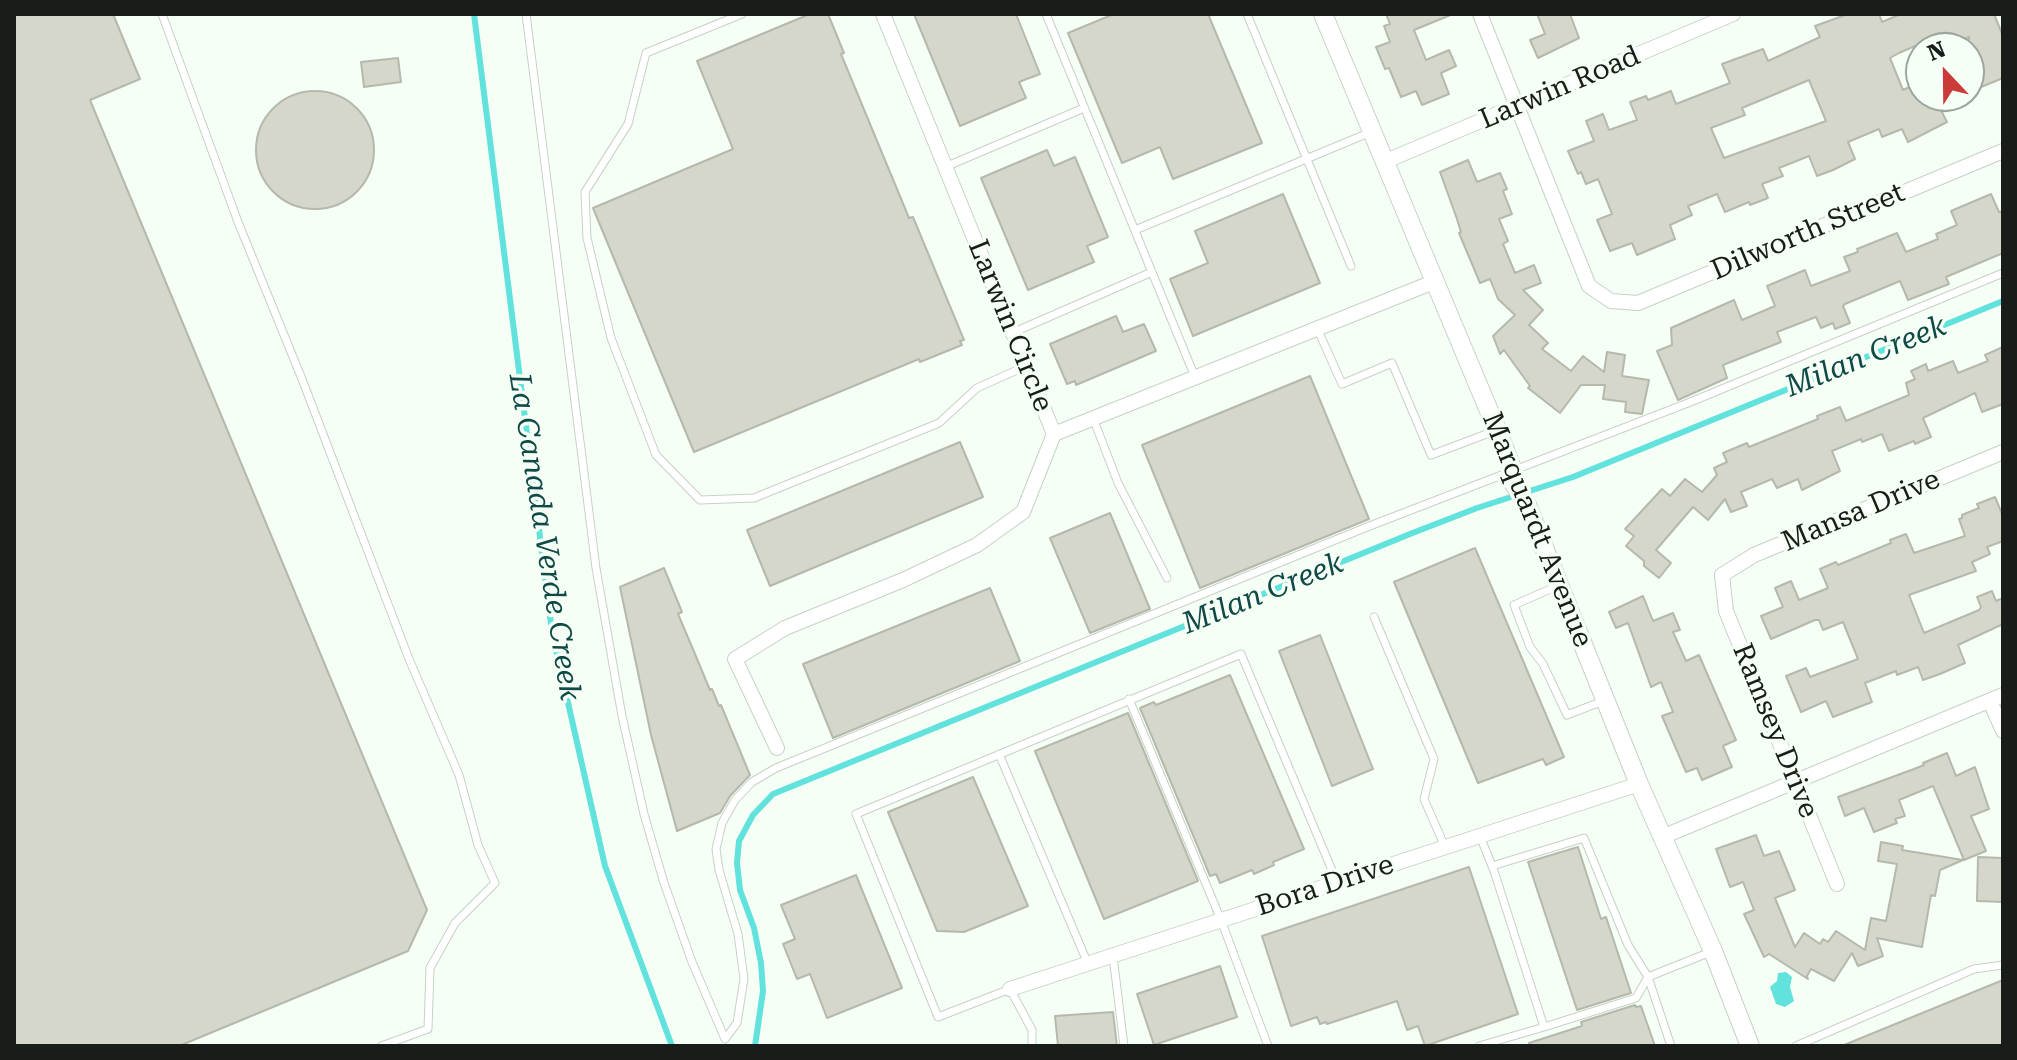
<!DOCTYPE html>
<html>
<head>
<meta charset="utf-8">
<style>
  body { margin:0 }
  #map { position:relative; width:2017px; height:1060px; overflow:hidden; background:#f6fff6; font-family:"Roboto Serif",serif }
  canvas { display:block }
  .frame { position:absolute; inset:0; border:16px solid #191d19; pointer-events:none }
  .north { position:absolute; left:1905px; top:32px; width:80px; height:80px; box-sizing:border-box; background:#f6fff6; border:2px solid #9ea59e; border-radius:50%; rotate:338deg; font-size:22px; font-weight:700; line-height:32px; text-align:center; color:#191d19 }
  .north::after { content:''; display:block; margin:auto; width:28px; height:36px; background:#ca3b39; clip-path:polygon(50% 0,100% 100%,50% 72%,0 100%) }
</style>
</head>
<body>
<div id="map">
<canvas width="2017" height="1060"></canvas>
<div class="frame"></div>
<div class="north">N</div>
</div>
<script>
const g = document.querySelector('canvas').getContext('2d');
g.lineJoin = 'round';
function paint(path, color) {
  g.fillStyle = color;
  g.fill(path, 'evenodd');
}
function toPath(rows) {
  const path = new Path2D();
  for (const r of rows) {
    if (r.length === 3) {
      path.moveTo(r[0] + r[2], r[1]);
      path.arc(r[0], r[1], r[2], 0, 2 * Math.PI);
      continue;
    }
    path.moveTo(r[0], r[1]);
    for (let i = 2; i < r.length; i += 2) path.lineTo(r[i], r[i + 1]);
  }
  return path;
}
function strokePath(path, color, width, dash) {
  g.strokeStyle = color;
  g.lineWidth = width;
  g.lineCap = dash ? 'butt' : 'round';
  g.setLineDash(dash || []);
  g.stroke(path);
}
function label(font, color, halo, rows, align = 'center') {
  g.font = font + ' "Roboto Serif",serif';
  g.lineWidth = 7;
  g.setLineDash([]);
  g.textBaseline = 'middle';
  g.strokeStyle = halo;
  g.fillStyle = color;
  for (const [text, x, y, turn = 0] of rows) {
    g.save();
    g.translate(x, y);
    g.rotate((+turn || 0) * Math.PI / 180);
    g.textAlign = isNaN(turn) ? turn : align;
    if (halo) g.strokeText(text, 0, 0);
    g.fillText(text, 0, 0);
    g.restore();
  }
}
paint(toPath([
  [1786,972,1792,977,1790,987,1794,1001,1785,1007,1776,1004,1770,987,1777,981,1778,973]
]), '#62e2dc');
strokePath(toPath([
  [474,14,552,632,605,866,672,1046],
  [755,1046,763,991,761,963,754,928,740,890,737,863,739,841,753,815,773,794,1410,534,1477,508,1573,477,2003,301]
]), '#62e2dc', 6);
const building = toPath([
  [14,14,113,14,140,79,90,100,427,910,408,951,179,1046,14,1046,14,14],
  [810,14,828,14,844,53,841,54,909,218,913,217,964,340,960,341,962,345,920,362,919,359,694,452,593,208,733,149,697,61,810,14],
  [914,14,1016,14,1040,74,1019,82,1026,98,960,126,914,14],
  [1114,14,1208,14,1262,143,1173,179,1160,147,1122,163,1068,33,1114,14],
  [1386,14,1453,14,1414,30,1426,60,1449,50,1456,66,1441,73,1449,94,1422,105,1416,91,1401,97,1389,68,1385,69,1376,47,1390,42,1384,26,1390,24,1386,14],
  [1537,14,1570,14,1579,38,1538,58,1530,40,1545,34,1537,14],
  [1848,14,1879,14,1882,22,1901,14,1994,14,2003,36,2003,78,1969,92,1969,37,1942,47,1938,36,1899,53,1890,58,1903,90,1921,82,1921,96,1967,96,1940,108,1947,122,1908,142,1902,129,1882,137,1879,129,1848,142,1855,159,1833,170,1817,176,1809,156,1779,168,1783,176,1762,184,1768,198,1750,205,1749,202,1725,212,1717,194,1688,206,1692,215,1670,225,1675,239,1637,255,1632,243,1610,251,1597,220,1612,214,1598,179,1586,184,1581,172,1578,174,1568,151,1594,141,1586,121,1603,114,1609,130,1637,120,1630,102,1646,96,1648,100,1671,91,1676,104,1730,83,1722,64,1763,49,1768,61,1820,37,1815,26,1848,14],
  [1809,80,1826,121,1724,158,1711,128,1745,115,1742,108,1809,80],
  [398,58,401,82,364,87,361,62,398,58],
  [315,150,59],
  [1047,150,1054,166,1075,157,1108,237,1087,246,1094,262,1028,290,981,178,1047,150],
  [1468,160,1477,182,1500,173,1507,189,1503,191,1512,214,1499,219,1508,241,1503,244,1515,273,1534,265,1541,283,1523,290,1543,310,1529,325,1548,343,1542,349,1571,371,1583,356,1604,372,1607,352,1625,355,1622,376,1649,380,1642,414,1625,412,1626,402,1603,399,1605,385,1581,385,1560,413,1528,388,1530,386,1504,350,1500,354,1493,336,1515,315,1498,299,1490,279,1480,283,1459,233,1461,232,1457,219,1440,172,1468,160],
  [1283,194,1320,283,1193,336,1170,279,1208,263,1195,231,1283,194],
  [1991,194,1999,212,2003,211,2003,253,1946,277,1949,284,1908,300,1900,281,1845,304,1843,306,1850,323,1835,329,1833,323,1821,328,1816,317,1777,332,1781,342,1723,365,1727,378,1678,400,1657,351,1672,345,1671,328,1734,300,1742,320,1775,306,1767,286,1805,270,1811,286,1850,271,1844,257,1858,252,1857,249,1897,233,1906,252,1938,239,1936,234,1957,225,1951,211,1991,194],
  [1116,316,1123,332,1144,324,1156,351,1076,385,1075,381,1067,384,1050,344,1116,316],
  [2003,347,2003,404,1982,412,1975,393,1923,418,1931,437,1915,444,1914,441,1889,451,1882,434,1862,442,1861,439,1832,451,1840,471,1802,490,1798,479,1777,488,1772,479,1741,492,1747,506,1731,512,1725,499,1708,520,1693,507,1656,550,1671,563,1659,578,1644,566,1644,561,1626,546,1634,536,1625,529,1662,489,1670,496,1685,479,1702,492,1717,475,1714,468,1727,462,1723,453,1747,443,1749,447,1818,419,1817,416,1840,407,1846,421,1909,395,1906,383,1915,379,1911,371,1926,364,1928,371,1953,361,1958,373,1988,361,1985,355,2003,347],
  [1310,376,1369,519,1200,588,1142,445,1310,376],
  [960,442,983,497,770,586,747,530,960,442],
  [1995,497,2003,516,2003,541,1987,547,1990,554,1972,562,1976,571,1909,595,1924,633,1979,610,1981,607,1977,597,1992,591,1996,601,2003,598,2003,624,1958,645,1965,663,1940,674,1923,680,1918,667,1897,675,1896,671,1865,683,1872,702,1833,717,1826,701,1801,712,1786,676,1806,668,1810,677,1858,659,1843,622,1823,630,1819,620,1815,620,1771,639,1761,616,1783,607,1775,588,1791,581,1799,600,1828,588,1820,569,1836,562,1838,565,1891,543,1890,540,1906,534,1914,553,1965,536,1959,519,1962,518,1962,515,1979,508,1977,504,1995,497],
  [1110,513,1150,609,1090,633,1050,538,1110,513],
  [1475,548,1564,757,1546,765,1543,759,1478,783,1394,582,1475,548],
  [664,568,682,612,678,614,695,654,710,690,712,689,719,706,721,705,750,775,730,796,720,813,677,831,651,735,620,587,664,568],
  [990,588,1020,661,833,738,803,664,990,588],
  [1643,596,1653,621,1673,613,1680,630,1673,632,1686,661,1699,655,1736,740,1723,746,1732,767,1702,780,1697,768,1686,772,1662,716,1673,712,1661,682,1651,687,1628,623,1616,628,1609,612,1643,596],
  [1320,635,1373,769,1332,786,1279,651,1320,635],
  [1230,675,1304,849,1273,862,1274,865,1254,874,1252,870,1220,883,1216,874,1210,876,1140,708,1154,702,1156,705,1230,675],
  [1128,713,1198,881,1104,919,1035,751,1128,713],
  [1947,753,1956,776,1975,767,1989,809,1971,816,1986,851,1964,860,1933,786,1899,800,1905,816,1895,819,1897,823,1874,832,1864,808,1845,816,1838,797,1914,769,1924,765,1923,763,1947,753],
  [973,777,1028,906,964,932,937,931,888,812,973,777],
  [1756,835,1764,856,1779,851,1795,890,1775,898,1795,947,1804,933,1820,944,1823,939,1828,942,1836,931,1865,950,1871,918,1886,921,1897,864,1878,861,1881,842,1903,846,1902,850,1963,860,1940,870,1935,896,1931,895,1922,947,1877,938,1883,956,1858,966,1852,953,1834,981,1811,969,1807,976,1808,979,1769,954,1764,957,1744,914,1754,910,1743,882,1730,887,1716,849,1756,835],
  [1578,847,1601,919,1606,917,1631,993,1577,1010,1528,862,1578,847],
  [1978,857,2003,858,2003,902,1977,901,1978,857],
  [1469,867,1518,1014,1425,1046,1418,1026,1407,1030,1397,1001,1327,1024,1326,1022,1320,1024,1317,1017,1291,1026,1262,936,1469,867],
  [856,875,902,988,827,1018,810,974,797,979,783,944,795,939,781,905,856,875],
  [1220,966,1237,1017,1154,1045,1137,994,1220,966],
  [2003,980,2003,1046,1844,1046,1844,1045,2003,980],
  [1635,1005,1636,1007,1641,1006,1655,1046,1530,1046,1529,1043,1582,1026,1581,1022,1635,1005],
  [1113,1012,1117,1046,1058,1046,1055,1016,1113,1012]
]);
paint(building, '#d4d7ca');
strokePath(building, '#b5b9ac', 2);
const service = toPath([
  [162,14,238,222,302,379,409,659,459,775,478,845,495,883,455,923,430,968,428,1029,381,1046],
  [526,14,596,568,622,716,644,814,664,883,692,962,725,1039,737,1023,744,979,738,934,719,870,716,849,722,823,735,800,752,782,776,768,1367,527,1688,403,2003,273],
  [742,14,646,53,628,124,585,192,587,238,611,338,656,455,700,500,754,498,939,423,977,388,1026,366],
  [1046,14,1195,377],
  [1247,14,1351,266],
  [945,167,1084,108],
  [1135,230,1371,132],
  [1317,328,1342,384,1392,363,1431,455,1497,430],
  [1012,333,1152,272],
  [1093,418,1118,483,1167,578],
  [1557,586,1514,605,1530,647,1543,664,1567,715,1603,701],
  [1374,617,1434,759,1424,799,1445,847],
  [1129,699,1221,920,1268,1046],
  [999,754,1088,964],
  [1492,866,1584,838,1628,945,1648,977,1671,1046],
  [1113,956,1124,1046],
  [1544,1027,1636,998,1648,977,1713,951],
  [1032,1046,1032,1030,1010,989,938,1017,856,814,1241,654,1337,882],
  [1479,1046,1544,1027,1494,871,1480,836],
  [1796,1046,1974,969,2003,965]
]);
const minor = toPath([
  [883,14,1054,434,1436,281],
  [1480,14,1589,286,1611,301,1638,303,2003,151],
  [1386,161,1733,14],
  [1990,701,2003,731],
  [777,748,735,659,785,628,903,580,977,545,1023,512,1054,434],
  [1662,837,2003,695],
  [1837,884,1726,611,1722,575,1754,555,2003,452],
  [1010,989,1639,784]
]);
const tertiary = toPath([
  [1323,14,1497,430,1513,471,1514,484,1527,505,1639,784,1713,951,1750,1046]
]);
strokePath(service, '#c7d1c6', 9);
strokePath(minor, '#c7d1c6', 16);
strokePath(tertiary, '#c7d1c6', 20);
strokePath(service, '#fff', 7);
strokePath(minor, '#fff', 14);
strokePath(tertiary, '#fff', 18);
label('28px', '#191d19', '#f6fff6', [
  ["Larwin Road",1560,88,-23],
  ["Dilworth Street",1808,232,-23],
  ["Larwin Circle",1010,326,68],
  ["Mansa Drive",1861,511,-23],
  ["Marquardt Avenue",1537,530,68],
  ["Ramsey Drive",1775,731,68],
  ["Bora Drive",1325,886,-18]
]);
label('italic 30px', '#104a47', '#f6fff6', [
  ["Milan Creek",1866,357,-22],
  ["La Canada Verde Creek",544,537,81],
  ["Milan Creek",1263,594,-22]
]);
</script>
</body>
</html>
